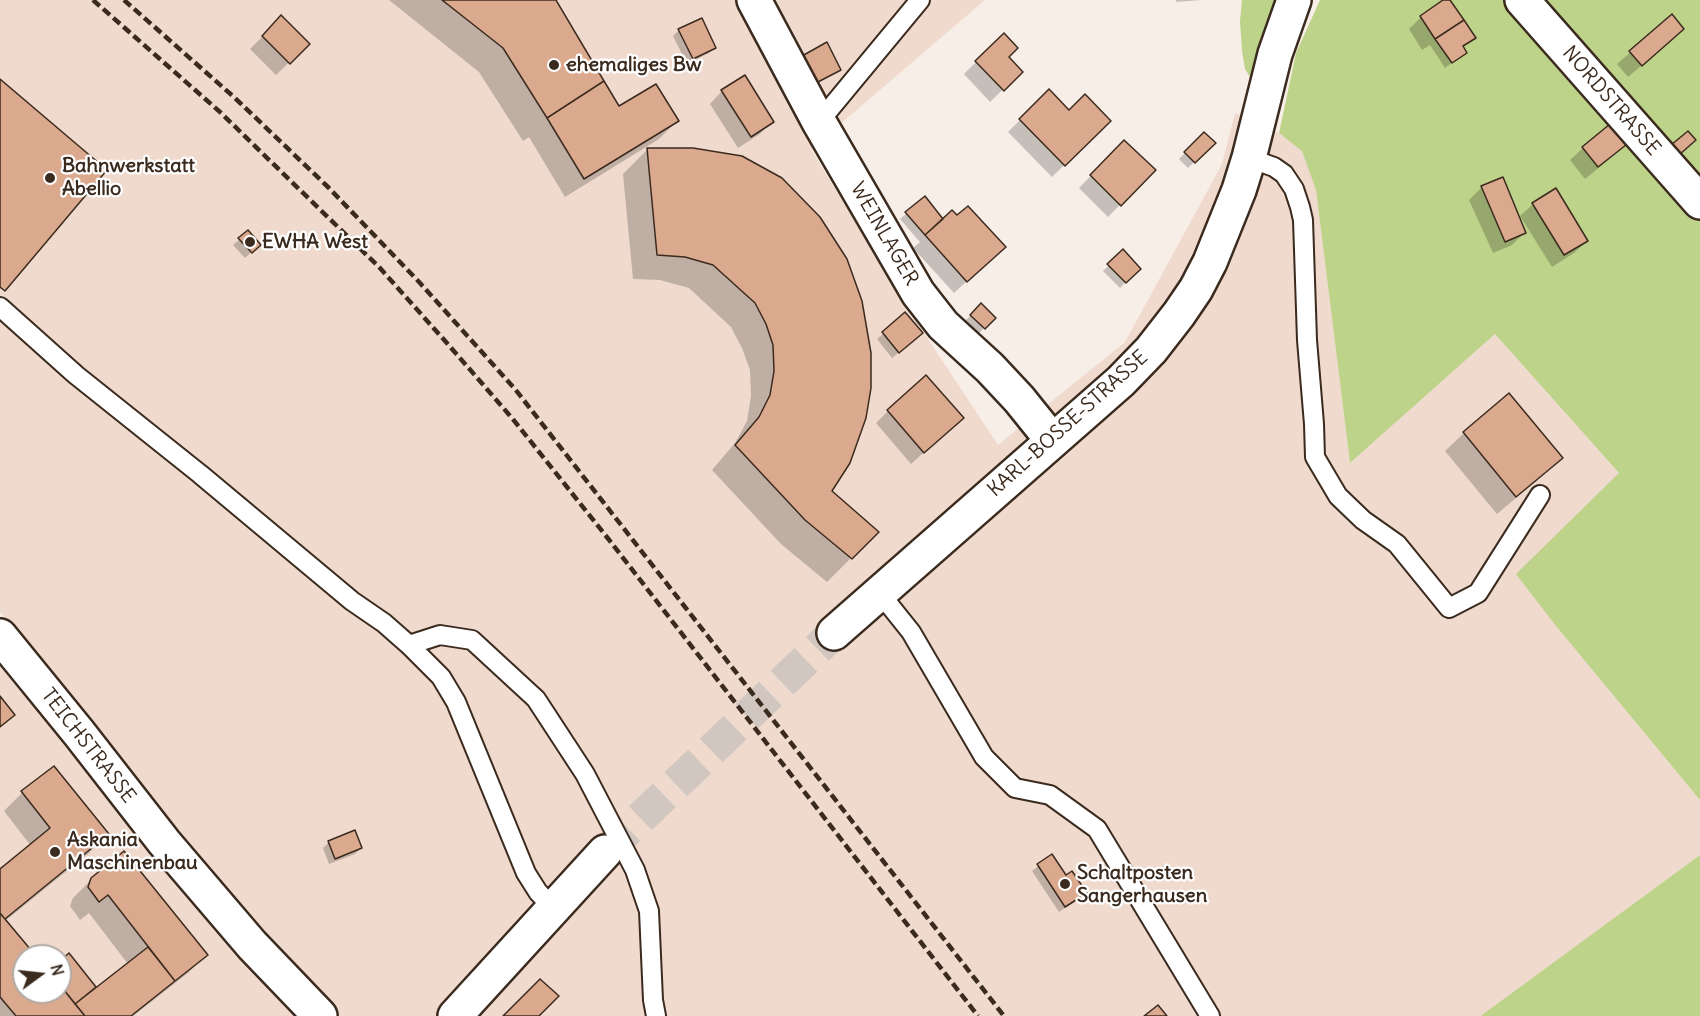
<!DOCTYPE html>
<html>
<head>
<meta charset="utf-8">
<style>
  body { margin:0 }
  #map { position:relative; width:1700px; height:1016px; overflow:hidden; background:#f8eee8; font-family:Delius,sans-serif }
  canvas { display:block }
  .north { position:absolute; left:12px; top:944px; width:60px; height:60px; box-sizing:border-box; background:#fff; border:2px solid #b1aaa5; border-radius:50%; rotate:75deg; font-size:16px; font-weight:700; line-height:24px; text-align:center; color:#3b2a1e }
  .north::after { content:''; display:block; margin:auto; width:21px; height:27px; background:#3b2a1e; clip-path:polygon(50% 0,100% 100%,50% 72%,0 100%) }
</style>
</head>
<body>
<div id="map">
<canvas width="1700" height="1016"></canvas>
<div class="north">N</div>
</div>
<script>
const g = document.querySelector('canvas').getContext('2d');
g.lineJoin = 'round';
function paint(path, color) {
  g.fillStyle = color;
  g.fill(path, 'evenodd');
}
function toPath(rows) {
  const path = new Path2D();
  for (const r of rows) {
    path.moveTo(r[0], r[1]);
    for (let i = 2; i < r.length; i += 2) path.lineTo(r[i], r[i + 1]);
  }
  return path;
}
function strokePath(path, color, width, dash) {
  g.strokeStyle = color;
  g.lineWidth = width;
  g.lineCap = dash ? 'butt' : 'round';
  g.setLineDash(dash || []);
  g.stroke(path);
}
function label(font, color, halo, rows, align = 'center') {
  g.font = font + ' Delius,sans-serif';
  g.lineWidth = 4.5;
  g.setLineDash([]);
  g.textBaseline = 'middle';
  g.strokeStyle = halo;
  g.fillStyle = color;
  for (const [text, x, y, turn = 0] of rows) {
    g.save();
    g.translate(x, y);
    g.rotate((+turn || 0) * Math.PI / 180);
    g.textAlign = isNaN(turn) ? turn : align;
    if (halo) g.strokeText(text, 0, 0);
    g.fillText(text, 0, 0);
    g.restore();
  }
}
paint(toPath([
  [0,0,985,0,811,149,907,307,998,445,1125,342,1222,164,1235,113,1279,133,1302,150,1316,190,1350,463,1495,334,1619,473,1556,626,1700,800,1700,855,1482,1016,336,1016,274,948,135,780,41,660,0,612],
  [0,665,299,1016,0,1016],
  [24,956,60,956,60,992,24,992]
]), '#efdacd');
paint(toPath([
  [1242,0,1275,0,1253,75,1250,77,1245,69,1242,51,1240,21],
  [1320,0,1700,0,1700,800,1556,626,1516,574,1619,473,1495,334,1350,463,1316,190,1302,151,1279,133,1296,53],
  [1700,855,1700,1016,1482,1016,1482,1015]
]), '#bdd38a');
paint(toPath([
  [389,0,555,0,618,108,677,121,659,139,565,197,529,137,523,141,479,72],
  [1176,0,1201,0,1176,2],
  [1445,0,1448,0,1474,38,1462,48,1465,53,1445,68,1430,45,1422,50,1409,29,1421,17],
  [1672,16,1670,41,1628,77,1617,64],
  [281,18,308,44,276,75,250,49],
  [679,30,714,47,709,53,687,64,673,36],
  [1007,57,1021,72,990,102,964,74,976,62],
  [722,91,772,121,760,134,738,148,710,104],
  [1049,91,1069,112,1109,121,1052,177,1008,132],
  [1610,126,1624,145,1612,157,1585,179,1570,160,1583,148],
  [1204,134,1214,143,1188,168,1179,159],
  [1124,142,1154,170,1108,217,1079,188],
  [647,150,742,158,830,491,877,532,827,582,781,544,712,470,735,443,747,421,751,396,750,370,742,348,731,327,689,288,660,280,633,279,623,174],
  [1502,179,1525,232,1512,245,1493,253,1469,200,1482,187],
  [924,198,943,221,991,259,954,293,913,248,920,242,900,219],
  [1533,204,1587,241,1574,253,1552,267,1520,216],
  [248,232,259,245,245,258,233,245],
  [1123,252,1138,269,1120,288,1103,271],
  [981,305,994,318,978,334,965,321],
  [905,315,915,339,892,358,877,339],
  [888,411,962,418,911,464,876,423],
  [1464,433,1561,458,1542,476,1497,514,1445,451],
  [54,768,107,834,89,853,5,921,34,956,24,956,24,992,60,992,60,963,69,956,96,989,128,964,89,913,80,920,70,906,73,898,92,879,206,954,188,973,133,1016,0,1016,0,871,31,846,4,811,22,793],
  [329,842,361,848,355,854,329,864,323,848],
  [1051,856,1066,878,1085,893,1079,899,1059,912,1032,871]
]), '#0003');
const building = toPath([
  [442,0,556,0,604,81,547,118,503,48,442,0],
  [1443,0,1450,0,1464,20,1435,39,1420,16,1443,0],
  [1672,14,1684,29,1642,66,1629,51,1672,14],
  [281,15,310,44,290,64,262,36,281,15],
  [702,18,716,48,693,59,678,29,702,18],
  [1464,20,1476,38,1463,46,1467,53,1452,63,1435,39,1464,20],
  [1004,33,1018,48,1009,57,1023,72,1004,91,975,61,1004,33],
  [827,42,841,70,816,83,802,56,827,42],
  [745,75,774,122,751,137,721,90,745,75],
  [0,79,107,170,5,291,0,287,0,79],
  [604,81,619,106,656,84,679,121,584,179,547,118,604,81],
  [1049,89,1069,110,1085,94,1111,121,1065,166,1019,119,1049,89],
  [1610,124,1626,145,1598,167,1582,147,1610,124],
  [1688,131,1696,140,1679,155,1671,145,1688,131],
  [1204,132,1216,143,1195,163,1184,152,1204,132],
  [1124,140,1156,170,1121,206,1090,175,1124,140],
  [647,148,693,148,742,156,782,178,820,217,847,259,862,301,871,353,871,388,866,418,850,463,832,491,879,532,852,559,805,520,735,445,759,417,770,395,774,371,773,345,766,324,755,303,713,265,685,257,657,255,647,148],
  [1503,177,1526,233,1505,242,1481,186,1503,177],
  [1556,188,1588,241,1564,255,1532,203,1556,188],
  [925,196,943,219,925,235,905,212,925,196],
  [968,206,1006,247,967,282,925,235,952,210,957,215,968,206],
  [248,230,261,245,252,253,238,238,248,230],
  [1123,249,1141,269,1126,283,1107,264,1123,249],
  [981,303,996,318,985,329,970,315,981,303],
  [905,312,923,333,899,353,882,332,905,312],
  [926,375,964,418,924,453,887,410,926,375],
  [1509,393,1563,458,1516,497,1463,432,1509,393],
  [0,696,15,715,0,727,0,696],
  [54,766,109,834,5,919,0,913,0,869,50,828,21,791,54,766],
  [355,830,362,848,335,859,328,841,355,830],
  [124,851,208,955,175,981,108,895,99,902,88,887,91,878,124,851],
  [1052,854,1066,875,1072,871,1087,893,1065,907,1037,864,1052,854],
  [0,913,36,956,24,956,24,992,60,992,60,985,85,1016,16,1016,0,997,0,913],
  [148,947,175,981,131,1016,85,1016,75,1004,148,947],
  [69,953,96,987,75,1004,60,985,60,961,69,953],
  [540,979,559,996,539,1016,503,1016,540,979],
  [1158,1005,1167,1016,1144,1016,1158,1005]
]);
paint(building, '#dbaa8e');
strokePath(building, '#3b2a1e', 1.5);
strokePath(toPath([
  [605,852,834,633]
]), '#d2c7c0', 33, [33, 16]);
const lane = toPath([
  [819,122,920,0],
  [1249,158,1274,167,1284,174,1294,189,1300,207,1303,220,1307,340,1314,424,1315,457,1338,496,1363,520,1397,544,1449,608,1478,593,1540,495],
  [0,307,76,375,200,474,352,601,384,623,409,645,441,677,456,702,526,873,538,892,554,909],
  [879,592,911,632,984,757,1015,788,1050,795,1097,829,1210,1016],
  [409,645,440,635,472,640,536,699,585,774,635,870,649,911,653,1000,656,1016]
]);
const street = toPath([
  [754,0,819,122,918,293,943,325,990,368,1019,399,1052,440],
  [1522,0,1700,202],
  [834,633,1121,381,1151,350,1179,314,1196,289,1210,262,1239,190,1249,158,1275,54,1294,0],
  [0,636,79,733,164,842,252,945,320,1016],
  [455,1016,605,852]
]);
strokePath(lane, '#3b2a1e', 22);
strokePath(street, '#3b2a1e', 38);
strokePath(lane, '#fff', 18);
strokePath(street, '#fff', 33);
strokePath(toPath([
  [93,0,220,112,379,267,446,342,512,418,610,541,978,1016],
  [124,0,235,98,329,188,420,283,515,389,1004,1016]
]), '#3b2a1e', 4.5, [9, 4.5]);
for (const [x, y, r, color] of [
  [554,65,6,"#3b2a1e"],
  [50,178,6,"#3b2a1e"],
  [250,242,6,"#3b2a1e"],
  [55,852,6,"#3b2a1e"],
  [1065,884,6,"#3b2a1e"]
]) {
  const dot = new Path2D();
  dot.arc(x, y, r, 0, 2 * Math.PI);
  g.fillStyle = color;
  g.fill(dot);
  strokePath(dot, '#fff', 2);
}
label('bold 20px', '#3b2a1e', '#fff', [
  ["ehemaliges Bw",566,65],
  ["Bahnwerkstatt",62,166],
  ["Abellio",62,189],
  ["EWHA West",262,242],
  ["Askania",67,840],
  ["Maschinenbau",67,863],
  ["Schaltposten",1077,873],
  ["Sangerhausen",1077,896]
], 'left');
label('20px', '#3b2a1e', '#fff', [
  ["NORDSTRASSE",1611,101,49],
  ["WEINLAGER",884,234,60],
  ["KARL-BOSSE-STRASSE",1068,424,-42],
  ["TEICHSTRASSE",88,746,52]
]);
</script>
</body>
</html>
